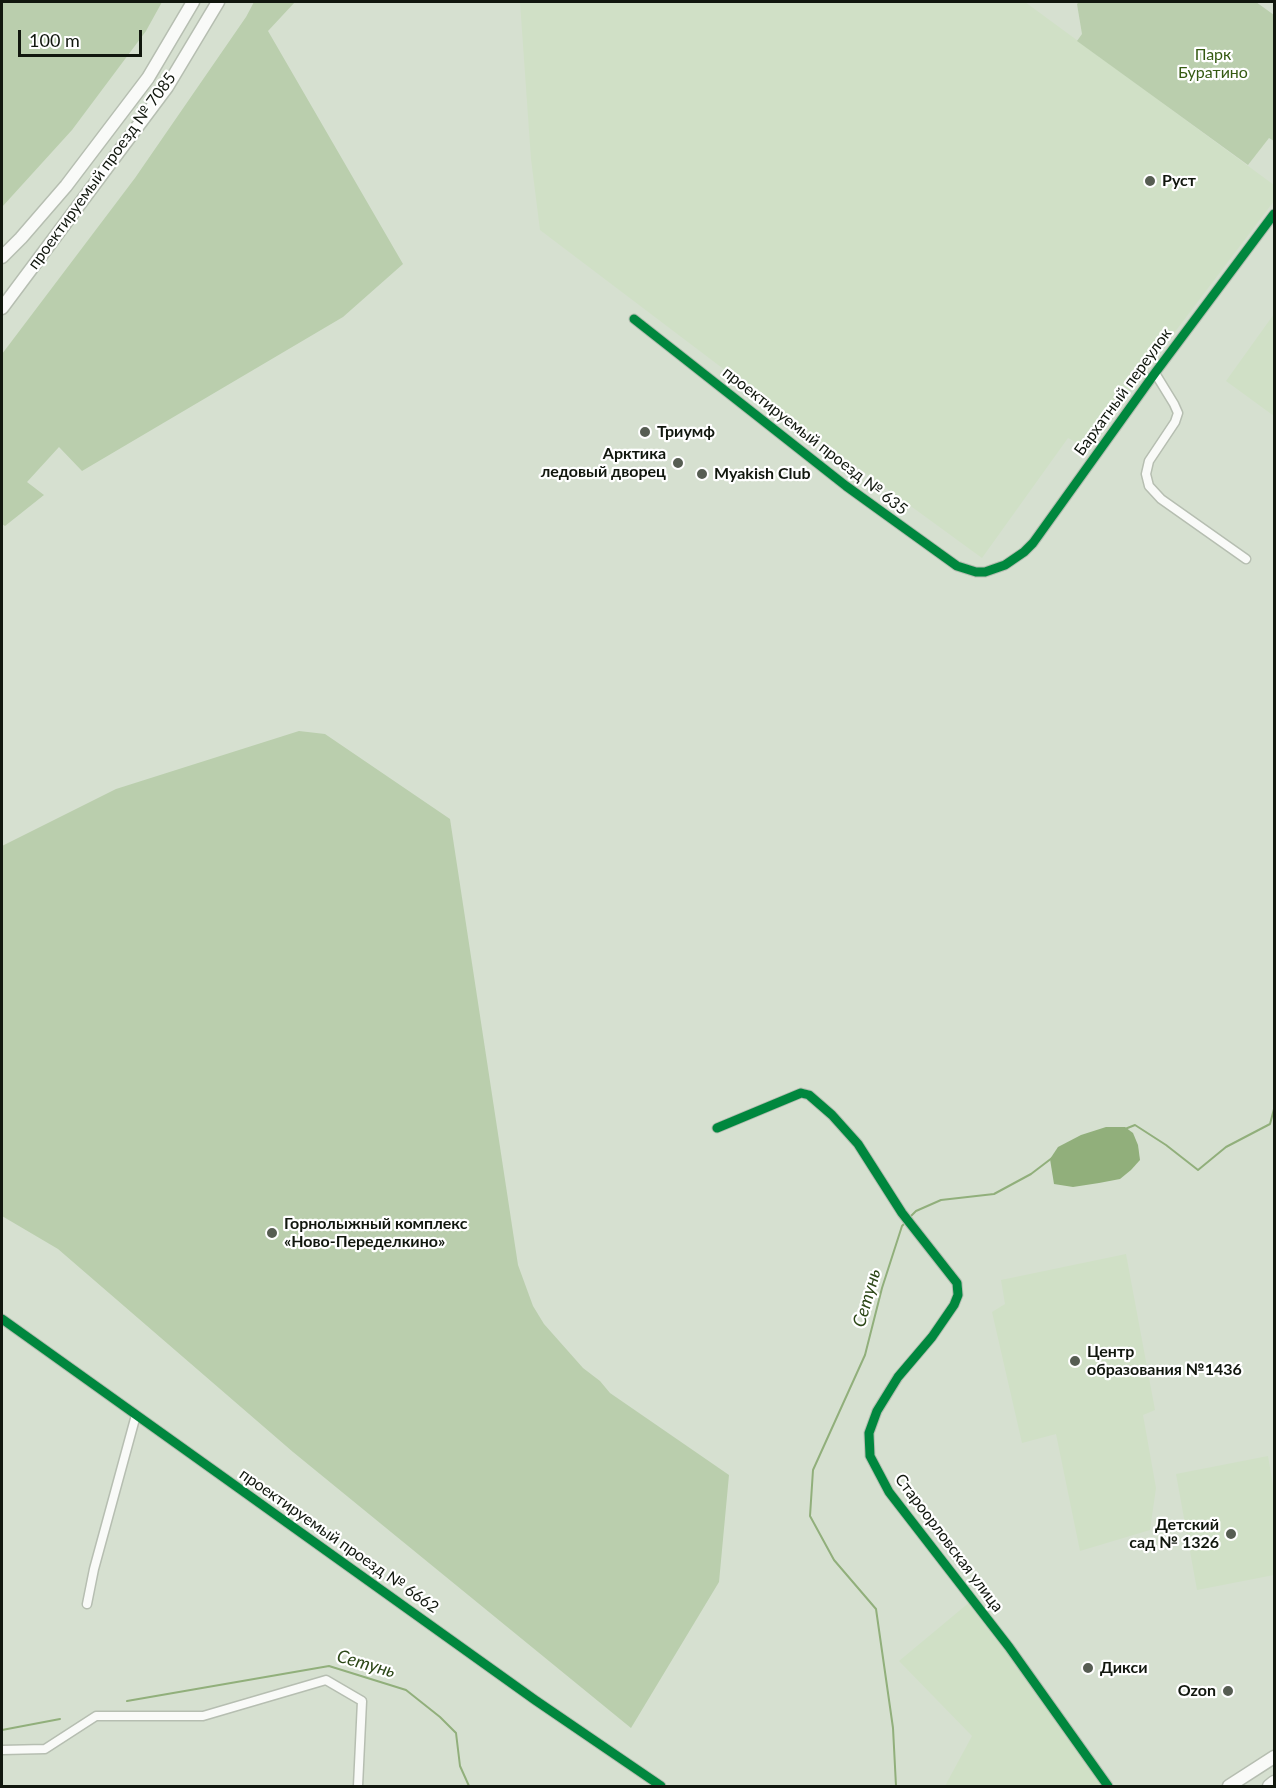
<!DOCTYPE html>
<html>
<head>
<meta charset="utf-8">
<style>
  body { margin:0 }
  #map { position:relative; width:1276px; height:1788px; overflow:hidden; background:#d6e0d0; font-family:Lato,sans-serif }
  canvas { display:block }
  .frame { position:absolute; inset:0; border:3px solid #11170e; pointer-events:none }
  .scale { position:absolute; left:18px; top:30px; width:124px; height:27px; box-sizing:border-box; border:3px solid #11170e; border-top:0; padding-left:8px; font-size:18px; line-height:21px; white-space:nowrap; color:#11170e; -webkit-text-stroke:4px #fff; paint-order:stroke }
</style>
</head>
<body>
<div id="map">
<canvas width="1276" height="1788"></canvas>
<div class="frame"></div>
<div class="scale">100 m</div>
</div>
<script>
const g = document.querySelector('canvas').getContext('2d');
g.lineJoin = 'round';
function paint(path, color) {
  g.fillStyle = color;
  g.fill(path, 'evenodd');
}
function toPath(rows) {
  const path = new Path2D();
  for (const r of rows) {
    path.moveTo(r[0], r[1]);
    for (let i = 2; i < r.length; i += 2) path.lineTo(r[i], r[i + 1]);
  }
  return path;
}
function strokePath(path, color, width, dash) {
  g.strokeStyle = color;
  g.lineWidth = width;
  g.lineCap = dash ? 'butt' : 'round';
  g.setLineDash(dash || []);
  g.stroke(path);
}
function label(font, color, halo, rows, align = 'center') {
  g.font = font + ' Lato,sans-serif';
  g.lineWidth = 4.5;
  g.setLineDash([]);
  g.textBaseline = 'middle';
  g.strokeStyle = halo;
  g.fillStyle = color;
  for (const [text, x, y, turn = 0] of rows) {
    g.save();
    g.translate(x, y);
    g.rotate((+turn || 0) * Math.PI / 180);
    g.textAlign = isNaN(turn) ? turn : align;
    if (halo) g.strokeText(text, 0, 0);
    g.fillText(text, 0, 0);
    g.restore();
  }
}
paint(toPath([
  [520,2,1025,2,1274,185,1274,201,1087,448,1068,438,982,558,746,386,540,230,531,159],
  [1274,314,1274,416,1226,381],
  [1126,1254,1155,1410,1143,1415,1156,1488,1150,1530,1080,1551,1056,1434,1022,1443,992,1312,1005,1304,1001,1280],
  [1268,1456,1274,1492,1274,1575,1197,1590,1176,1474],
  [971,1601,1107,1786,945,1786,972,1736,899,1661]
]), '#d0e0c6');
paint(toPath([
  [2,2,162,2,146,31,72,130,2,207],
  [254,2,295,2,268,31,403,264,343,317,82,471,59,447,27,482,44,495,5,526,2,524,2,354,135,178,246,17],
  [1079,2,1256,2,1274,15,1274,141,1269,138,1248,165,1077,41,1082,34,1077,4],
  [299,731,325,734,450,819,518,1265,533,1306,544,1324,583,1368,600,1381,610,1393,729,1475,719,1582,631,1728,293,1452,58,1249,2,1216,2,846,116,789]
]), '#bacead');
paint(toPath([
  [1106,1127,1125,1127,1133,1133,1138,1145,1140,1160,1131,1170,1120,1179,1099,1183,1073,1187,1054,1184,1050,1159,1058,1147,1081,1135]
]), '#91af7b');
strokePath(toPath([
  [1125,1129,1135,1125,1166,1145,1198,1170,1226,1147,1270,1124,1274,1109],
  [909,1218,916,1211,941,1200,994,1194,1031,1174,1052,1158],
  [127,1701,329,1666,406,1690,440,1717,456,1733,460,1766,469,1786],
  [2,1730,60,1719],
  [896,1786,893,1728,876,1609,834,1560,810,1516,813,1470,865,1355,882,1288,902,1226,905,1223]
]), '#91af7b', 2);
const minor = toPath([
  [634,319,846,486,957,566,976,572,985,572,1005,565,1024,552,1033,543,1155,373,1274,214],
  [1155,373,1174,404,1178,413,1175,422,1149,461,1146,474,1149,486,1161,499,1246,559],
  [717,1128,801,1093,809,1095,832,1115,858,1144,902,1213,957,1283,958,1295,954,1305,932,1337,898,1377,877,1411,869,1433,870,1456,889,1492,1009,1647,1108,1786],
  [2,1319,535,1700,661,1786],
  [87,1604,94,1569,136,1415],
  [2,1750,45,1749,96,1716,203,1716,326,1680,362,1701,358,1786]
]);
const secondary = toPath([
  [2,257,21,238,66,186,148,78,193,2],
  [2,308,167,87,218,2],
  [1229,1786,1274,1757],
  [1269,1786,1274,1782]
]);
strokePath(minor, '#b6beb1', 11);
strokePath(secondary, '#b6beb1', 15);
strokePath(minor, '#f9faf8', 8);
strokePath(secondary, '#f9faf8', 12);
strokePath(toPath([
  [634,319,846,486,957,566,976,572,985,572,1005,565,1024,552,1033,543,1155,373,1274,214],
  [717,1128,801,1093,809,1095,832,1115,858,1144,902,1213,957,1283,958,1295,954,1305,932,1337,898,1377,877,1411,869,1433,870,1456,889,1492,1009,1647,1108,1786],
  [2,1319,535,1700,661,1786]
]), '#00873e', 9);
for (const [x, y, r, color] of [
  [1150,181,6,"#565d52"],
  [645,432,6,"#565d52"],
  [678,463,6,"#565d52"],
  [702,474,6,"#565d52"],
  [272,1233,6,"#565d52"],
  [1075,1361,6,"#565d52"],
  [1231,1534,6,"#565d52"],
  [1088,1668,6,"#565d52"],
  [1228,1691,6,"#565d52"]
]) {
  const dot = new Path2D();
  dot.arc(x, y, r, 0, 2 * Math.PI);
  g.fillStyle = color;
  g.fill(dot);
  strokePath(dot, '#fff', 2);
}
label('16px', '#355a12', '#fff', [
  ["Парк",1213,55],
  ["Буратино",1213,73]
]);
label('16px', '#11170e', '#fff', [
  ["проектируемый проезд № 7085",102,171,-54],
  ["Бархатный переулок",1123,392,-54],
  ["проектируемый проезд № 635",815,441,38],
  ["проектируемый проезд № 6662",339,1541,35],
  ["Староорловская улица",949,1543,53]
]);
label('bold 16px', '#11170e', '#fff', [
  ["Руст",1162,181],
  ["Триумф",657,432],
  ["Арктика",666,454,"right"],
  ["ледовый дворец",666,472,"right"],
  ["Myakish Club",714,474],
  ["Горнолыжный комплекс",284,1224],
  ["«Ново-Переделкино»",284,1242],
  ["Центр",1087,1352],
  ["образования №1436",1087,1370],
  ["Детский",1219,1525,"right"],
  ["сад № 1326",1219,1543,"right"],
  ["Дикси",1100,1668],
  ["Ozon",1216,1691,"right"]
], 'left');
label('italic 18px', '#2d4818', '#fff', [
  ["Сетунь",867,1298,-74],
  ["Сетунь",366,1664,16]
]);
</script>
</body>
</html>
